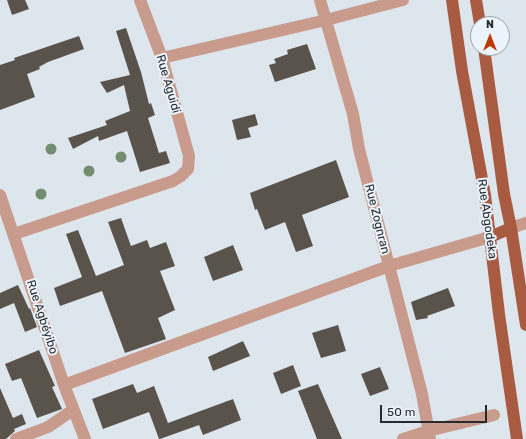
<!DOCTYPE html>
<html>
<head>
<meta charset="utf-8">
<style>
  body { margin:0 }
  #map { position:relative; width:526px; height:439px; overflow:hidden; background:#dee6ed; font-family:Rubik,sans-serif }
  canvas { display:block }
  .north { position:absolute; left:470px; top:16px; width:40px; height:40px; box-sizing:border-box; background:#ebf3fb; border:1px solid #9da3a9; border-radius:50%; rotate:0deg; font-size:11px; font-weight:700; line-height:16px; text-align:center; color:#282b2e }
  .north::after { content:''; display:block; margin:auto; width:14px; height:18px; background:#bf3701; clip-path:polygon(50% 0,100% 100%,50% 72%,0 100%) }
  .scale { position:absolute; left:380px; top:405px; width:107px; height:18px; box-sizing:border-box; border:2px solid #282b2e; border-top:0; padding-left:5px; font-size:12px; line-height:14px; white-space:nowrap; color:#282b2e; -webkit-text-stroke:3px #ebf3fb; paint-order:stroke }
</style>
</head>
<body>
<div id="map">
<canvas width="526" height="439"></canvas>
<div class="north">N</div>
<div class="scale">50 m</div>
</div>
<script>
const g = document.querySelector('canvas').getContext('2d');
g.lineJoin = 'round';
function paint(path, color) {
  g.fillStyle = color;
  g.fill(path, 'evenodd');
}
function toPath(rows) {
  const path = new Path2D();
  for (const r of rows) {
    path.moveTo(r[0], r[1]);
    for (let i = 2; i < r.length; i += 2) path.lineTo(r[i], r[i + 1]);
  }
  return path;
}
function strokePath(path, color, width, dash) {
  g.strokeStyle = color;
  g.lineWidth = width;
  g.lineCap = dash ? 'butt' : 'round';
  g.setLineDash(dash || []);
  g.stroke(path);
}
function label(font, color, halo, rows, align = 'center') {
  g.font = font + ' Rubik,sans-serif';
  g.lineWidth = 4;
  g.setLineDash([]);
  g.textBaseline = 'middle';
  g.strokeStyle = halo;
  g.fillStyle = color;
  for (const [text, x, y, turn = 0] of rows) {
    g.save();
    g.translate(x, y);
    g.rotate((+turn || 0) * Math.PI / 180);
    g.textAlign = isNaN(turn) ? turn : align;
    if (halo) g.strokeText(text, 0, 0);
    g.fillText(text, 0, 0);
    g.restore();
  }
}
paint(toPath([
  [7,0,25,0,29,9,12,15],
  [126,28,141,72,149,104,151,103,155,115,148,118,159,153,166,151,170,163,140,172,127,131,99,141,98,136,73,149,68,138,107,125,105,121,130,111,124,85,107,93,100,82,130,75,116,31],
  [79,36,84,49,48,62,39,67,40,69,27,74,35,97,0,110,0,65,15,60,14,58],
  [307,44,316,69,275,82,269,65,276,63,274,59,288,54,287,50],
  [255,114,258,125,248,128,251,137,237,140,232,120],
  [336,160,349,197,302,215,313,246,296,252,285,222,265,230,257,209,255,210,250,193],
  [121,218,131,246,147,240,150,248,166,242,175,266,160,271,175,310,158,318,166,339,125,353,102,291,60,306,54,288,82,277,66,234,78,230,96,276,124,265,108,222],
  [233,245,243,270,213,281,204,257],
  [18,285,29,309,30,308,37,327,25,332,14,303,0,309,0,293],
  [448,288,455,306,427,316,428,318,416,320,411,302],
  [338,325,346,351,321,358,312,333],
  [243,341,250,356,213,371,208,357],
  [39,350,55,386,52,387,62,409,37,418,21,378,12,381,5,364],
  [293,365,301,386,281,394,273,373],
  [380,367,389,389,370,396,361,374],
  [133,384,137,393,154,386,168,423,233,399,241,420,203,435,199,425,160,439,159,439,149,412,103,429,92,399],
  [318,384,342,439,317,439,298,391],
  [0,388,13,418,22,414,26,424,14,429,15,431,6,439,0,439]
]), '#59534c');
strokePath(toPath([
  [320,0,353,114,359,149,422,394,430,439],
  [162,58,326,20,403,0],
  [0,195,64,385,85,439],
  [511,228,526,223],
  [14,234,173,181,181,176,188,169,189,156,162,58,140,0],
  [64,385,389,266,490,237],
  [16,439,48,427,73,410],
  [403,439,428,431,494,415]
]), '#c89b8d', 12);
strokePath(toPath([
  [452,0,462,71,485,195,499,314,517,439],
  [476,0,480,24],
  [484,48,504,194,511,228,526,325],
  [490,237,511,228]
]), '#a95b42', 12);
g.fillStyle = '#728d6f';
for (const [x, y] of [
  [51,149],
  [121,157],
  [89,171],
  [41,194]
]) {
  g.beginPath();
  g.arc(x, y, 5.5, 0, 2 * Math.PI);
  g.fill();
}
label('12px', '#282b2e', '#ebf3fb', [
  ["Rue Aguidi",168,84,74],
  ["Rue Zognran",377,219,76],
  ["Rue Abgodeka",487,219,82],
  ["Rue Agbéyibo",42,317,72]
]);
</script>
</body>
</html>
